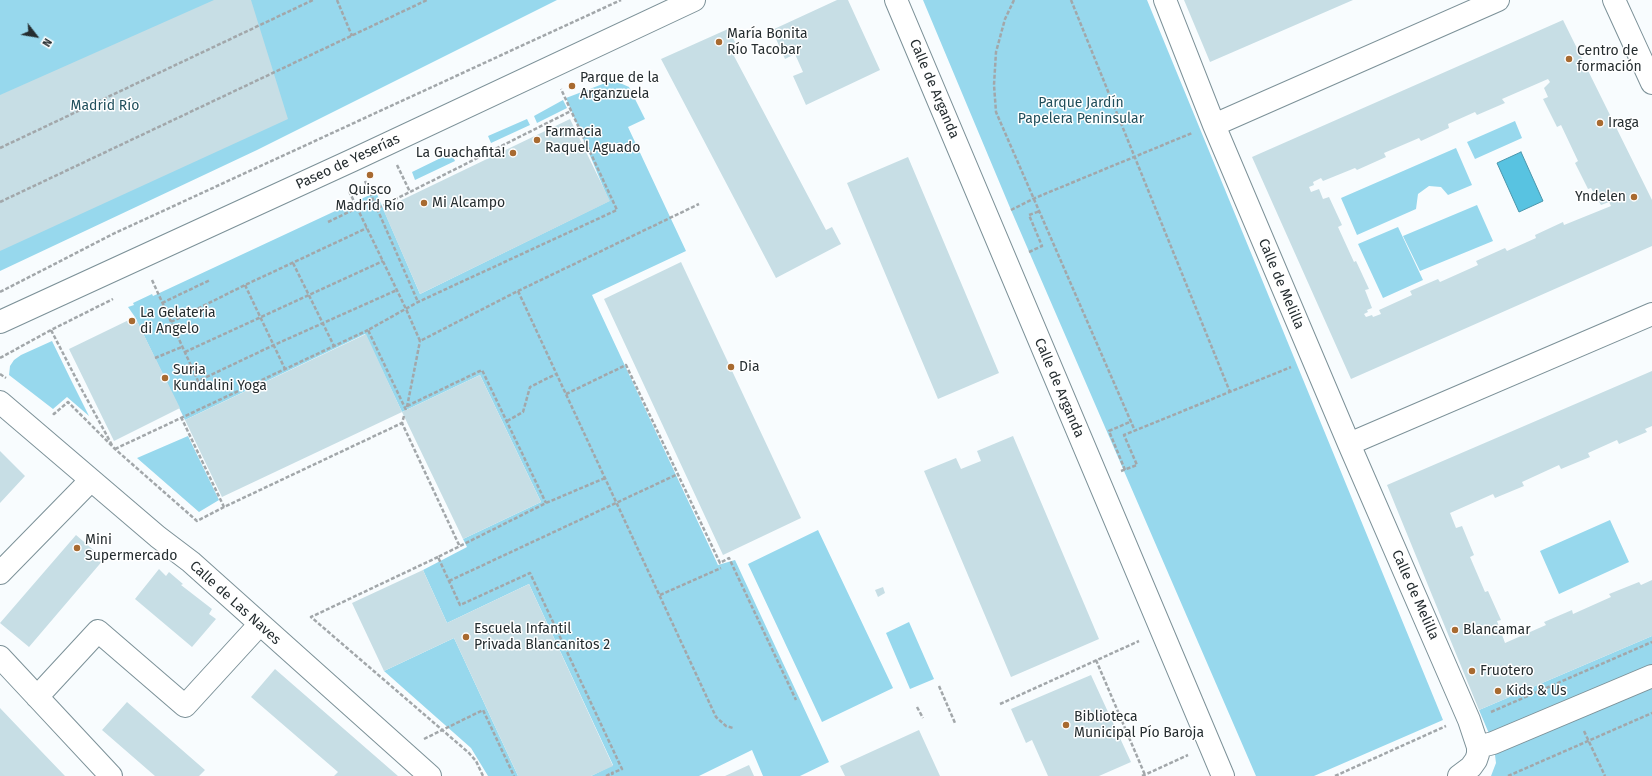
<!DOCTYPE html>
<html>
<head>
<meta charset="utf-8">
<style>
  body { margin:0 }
  #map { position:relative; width:1652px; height:776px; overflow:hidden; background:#f8fcfe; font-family:"Fira Sans",sans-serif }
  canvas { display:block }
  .north { position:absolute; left:16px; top:16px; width:40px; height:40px; -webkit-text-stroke:3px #fff; paint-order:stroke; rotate:121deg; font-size:11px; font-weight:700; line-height:16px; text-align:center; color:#252d30 }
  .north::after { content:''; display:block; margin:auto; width:14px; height:18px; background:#252d30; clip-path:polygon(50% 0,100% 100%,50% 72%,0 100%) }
</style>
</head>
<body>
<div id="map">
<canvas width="1652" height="776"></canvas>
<div class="north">N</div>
</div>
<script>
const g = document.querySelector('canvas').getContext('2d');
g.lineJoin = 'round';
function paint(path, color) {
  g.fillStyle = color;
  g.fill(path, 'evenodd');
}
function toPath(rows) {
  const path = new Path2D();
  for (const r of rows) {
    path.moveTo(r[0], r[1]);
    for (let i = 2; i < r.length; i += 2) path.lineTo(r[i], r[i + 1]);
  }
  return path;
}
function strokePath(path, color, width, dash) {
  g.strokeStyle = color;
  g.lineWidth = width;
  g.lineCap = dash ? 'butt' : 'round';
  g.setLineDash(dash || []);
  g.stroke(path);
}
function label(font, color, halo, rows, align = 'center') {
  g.font = font + ' "Fira Sans",sans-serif';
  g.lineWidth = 3;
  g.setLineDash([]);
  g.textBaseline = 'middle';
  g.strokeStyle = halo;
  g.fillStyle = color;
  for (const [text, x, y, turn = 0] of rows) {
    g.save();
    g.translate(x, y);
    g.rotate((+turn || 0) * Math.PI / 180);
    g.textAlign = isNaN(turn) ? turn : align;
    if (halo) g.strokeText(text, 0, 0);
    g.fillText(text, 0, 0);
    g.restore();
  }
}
paint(toPath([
  [0,0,557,0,257,150,0,271],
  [923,0,1147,0,1443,720,1314,776,1256,776,1011,210],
  [608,82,620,83,629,87,645,119,628,127,686,251,592,295,718,565,735,560,829,762,800,776,763,776,752,750,699,776,591,776,613,765,529,584,447,623,423,570,467,547,463,539,541,502,480,375,402,412,365,334,185,420,135,317,128,307,134,305,133,303,152,294,153,296,376,192,420,294,609,201,566,98],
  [563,100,567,108,537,123,534,116],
  [527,119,530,125,491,143,488,136],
  [1515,121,1522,138,1475,159,1467,142],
  [1456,148,1472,185,1448,195,1441,187,1429,186,1418,194,1416,209,1357,235,1341,198],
  [451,153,455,161,415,180,412,172],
  [1477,205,1493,241,1420,271,1403,236],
  [1398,227,1423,280,1383,298,1358,244],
  [52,341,70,378,89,416,67,397,53,409,9,375,10,366,14,360,21,355],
  [188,436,219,500,199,512,137,458],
  [1610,520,1629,562,1559,594,1540,551],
  [818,530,893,688,822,722,748,564],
  [909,622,934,679,910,689,886,633],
  [1652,636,1652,776,1491,776,1496,763,1495,755,1493,743,1479,710],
  [454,638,518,776,488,776,471,748,384,671]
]), '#97d8ed');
const water = toPath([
  [1521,152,1543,201,1519,212,1497,163,1521,152]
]);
paint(water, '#58c3e1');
strokePath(water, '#4996ac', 1);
paint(toPath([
  [214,0,251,0,288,119,0,251,0,95],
  [837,0,848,0,880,70,806,105,793,76,803,72,795,54,785,59,772,30],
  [1184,0,1353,0,1210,62],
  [1563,20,1652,200,1652,246,1351,379,1252,157],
  [1548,79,1550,82,1544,88,1548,97,1543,99,1557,127,1561,125,1578,161,1575,163,1588,189,1591,188,1601,205,1609,202,1611,206,1564,225,1563,222,1535,235,1536,238,1507,251,1505,248,1476,261,1478,265,1440,282,1438,279,1410,291,1412,295,1379,310,1381,314,1373,317,1372,315,1366,317,1364,314,1368,312,1367,310,1372,308,1365,290,1369,289,1356,261,1354,262,1338,227,1342,225,1329,197,1323,199,1319,189,1311,192,1309,187,1314,185,1313,182,1321,178,1323,181,1355,168,1357,170,1386,157,1384,153,1419,138,1421,141,1449,128,1448,124,1475,112,1477,115,1505,103,1502,99],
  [728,29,741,53,734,56,826,230,832,227,841,244,776,278,661,59],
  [570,119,610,201,420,294,383,209],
  [908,157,999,373,938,399,847,183],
  [681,262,801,518,723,555,604,299],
  [135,317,180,408,114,441,69,349],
  [366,334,402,412,222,497,185,420],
  [1652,371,1652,426,1645,429,1647,432,1619,444,1617,440,1588,453,1590,457,1561,469,1559,465,1522,482,1524,486,1495,498,1493,494,1450,513,1456,528,1462,526,1474,555,1470,557,1485,592,1488,591,1501,620,1497,621,1505,643,1546,625,1544,622,1572,610,1573,614,1611,597,1609,594,1639,582,1641,585,1652,580,1652,636,1479,710,1387,485],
  [480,375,541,502,463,539,402,412],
  [1013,436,1099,639,1011,677,924,471,956,458,961,469,981,461,977,451],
  [0,451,25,476,0,503],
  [76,535,104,559,29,647,0,623],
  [159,569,166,576,169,572,183,584,181,585,212,609,209,614,216,619,192,647,135,599],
  [423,570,447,623,529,584,613,766,591,776,518,776,454,638,384,671,352,603],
  [883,587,885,593,878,597,875,590],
  [275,669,398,776,334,776,338,772,251,697],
  [1091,675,1131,762,1099,776,1048,776,1032,740,1026,743,1011,709],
  [127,702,205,770,199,776,155,776,102,730],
  [0,708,40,750,65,776,0,776],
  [919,730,940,776,845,776,840,766],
  [749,765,754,776,725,776]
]), '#c7dee5');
const minor = toPath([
  [896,0,1223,776],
  [1165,0,1214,125,1349,444,1469,720,1478,747,1478,754,1476,760,1471,767,1459,776],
  [1614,0,1652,83],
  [1214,125,1498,0],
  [0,322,353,160,694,0],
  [0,402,158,537,191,562,430,776],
  [1349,444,1652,314],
  [0,573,91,480],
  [0,657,111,776],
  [37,697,98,631,185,706,260,624],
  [1478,747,1493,743,1652,676]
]);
strokePath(minor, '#7c9198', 24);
strokePath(toPath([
  [337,0,352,36],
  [1014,0,1005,19,996,52,994,85,996,112,1135,431],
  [1071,0,1230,392],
  [0,148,313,0],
  [397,165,410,192],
  [365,181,418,302],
  [349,191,406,309,420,341,518,291,699,204],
  [0,202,427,0],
  [378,208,571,111],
  [1011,210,1035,198,1192,133],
  [328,222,357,208],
  [1029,252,1042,246,1029,215,1040,211],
  [293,263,334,346],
  [152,280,198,381,274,345,397,290],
  [245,285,285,369],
  [518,291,716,717,726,726,733,728],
  [0,292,115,233,621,0],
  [162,303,210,280],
  [171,322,245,285,367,228],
  [185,352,383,261],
  [0,358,51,330],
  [155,358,182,347],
  [0,374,6,378],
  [566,394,626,365,720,563,729,558,796,700],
  [407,406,482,370,546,503],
  [407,407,420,341],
  [406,410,368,330,418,302,617,210,561,89],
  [53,413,54,414,68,402,115,449,197,521,224,507,402,423],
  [404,416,402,423,460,547],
  [181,417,224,507],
  [507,421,523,412,530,387,556,374],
  [112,445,82,390,51,330,113,299],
  [115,449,368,330],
  [1125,470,1109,431,1132,421],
  [1121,471,1137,465,1124,435,1291,367],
  [605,478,546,503,438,557,460,605,530,573,622,769,612,773,613,776],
  [438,557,311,617,469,753,476,761,483,776],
  [449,581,678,474],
  [660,595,721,568],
  [1096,660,1145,775],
  [939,686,955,723],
  [1000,704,1139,641],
  [917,707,923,718],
  [1491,712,1652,642],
  [1584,731,1605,776],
  [424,739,483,710,514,776],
  [606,776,612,773],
  [1142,776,1188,755],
  [1335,776,1446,726],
  [1508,776,1652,713]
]), '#a2a7aa', 2.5, [4, 2]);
strokePath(minor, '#fff', 22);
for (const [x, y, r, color] of [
  [719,42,4,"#a86a30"],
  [1569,59,4,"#a86a30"],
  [572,86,4,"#a86a30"],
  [1600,123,4,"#a86a30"],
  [537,140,4,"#a86a30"],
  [513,153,4,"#a86a30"],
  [370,175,4,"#a86a30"],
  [1634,197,4,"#a86a30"],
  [424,203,4,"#a86a30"],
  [132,321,4,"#a86a30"],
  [731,367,4,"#a86a30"],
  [165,378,4,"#a86a30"],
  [77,548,4,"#a86a30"],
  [1455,630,4,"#a86a30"],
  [466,637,4,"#a86a30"],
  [1472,671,4,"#a86a30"],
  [1498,691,4,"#a86a30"],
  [1066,725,4,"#a86a30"]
]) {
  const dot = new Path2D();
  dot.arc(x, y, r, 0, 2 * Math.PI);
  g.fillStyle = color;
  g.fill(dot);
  strokePath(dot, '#fff', 1.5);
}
label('14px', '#252d30', '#fff', [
  ["María Bonita",727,34],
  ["Río Tacobar",727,50],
  ["Centro de",1577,51],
  ["formación",1577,67],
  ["Parque de la",580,78],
  ["Arganzuela",580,94],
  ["Iraga",1608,123],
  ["Farmacia",545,132],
  ["Raquel Aguado",545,148],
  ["La Guachafita!",505,153,"right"],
  ["Quisco",370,190,"center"],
  ["Madrid Río",370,206,"center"],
  ["Yndelen",1626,197,"right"],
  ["Mi Alcampo",432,203],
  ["La Gelateria",140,313],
  ["di Angelo",140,329],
  ["Dia",739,367],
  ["Suria",173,370],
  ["Kundalini Yoga",173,386],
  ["Mini",85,540],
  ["Supermercado",85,556],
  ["Escuela Infantil",474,629],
  ["Privada Blancanitos 2",474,645],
  ["Blancamar",1463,630],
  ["Fruotero",1480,671],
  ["Kids & Us",1506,691],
  ["Biblioteca",1074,717],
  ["Municipal Pío Baroja",1074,733]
], 'left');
label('14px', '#252d30', '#fff', [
  ["Calle de Arganda",934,89,67],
  ["Paseo de Yeserías",348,162,-25],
  ["Calle de Melilla",1281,284,67],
  ["Calle de Arganda",1059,388,67],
  ["Calle de Melilla",1415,595,66],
  ["Calle de Las Naves",235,603,42]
]);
label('14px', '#1f4e5b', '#fff', [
  ["Parque Jardín",1081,103],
  ["Papelera Peninsular",1081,119],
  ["Madrid Río",105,106]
]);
</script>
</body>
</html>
